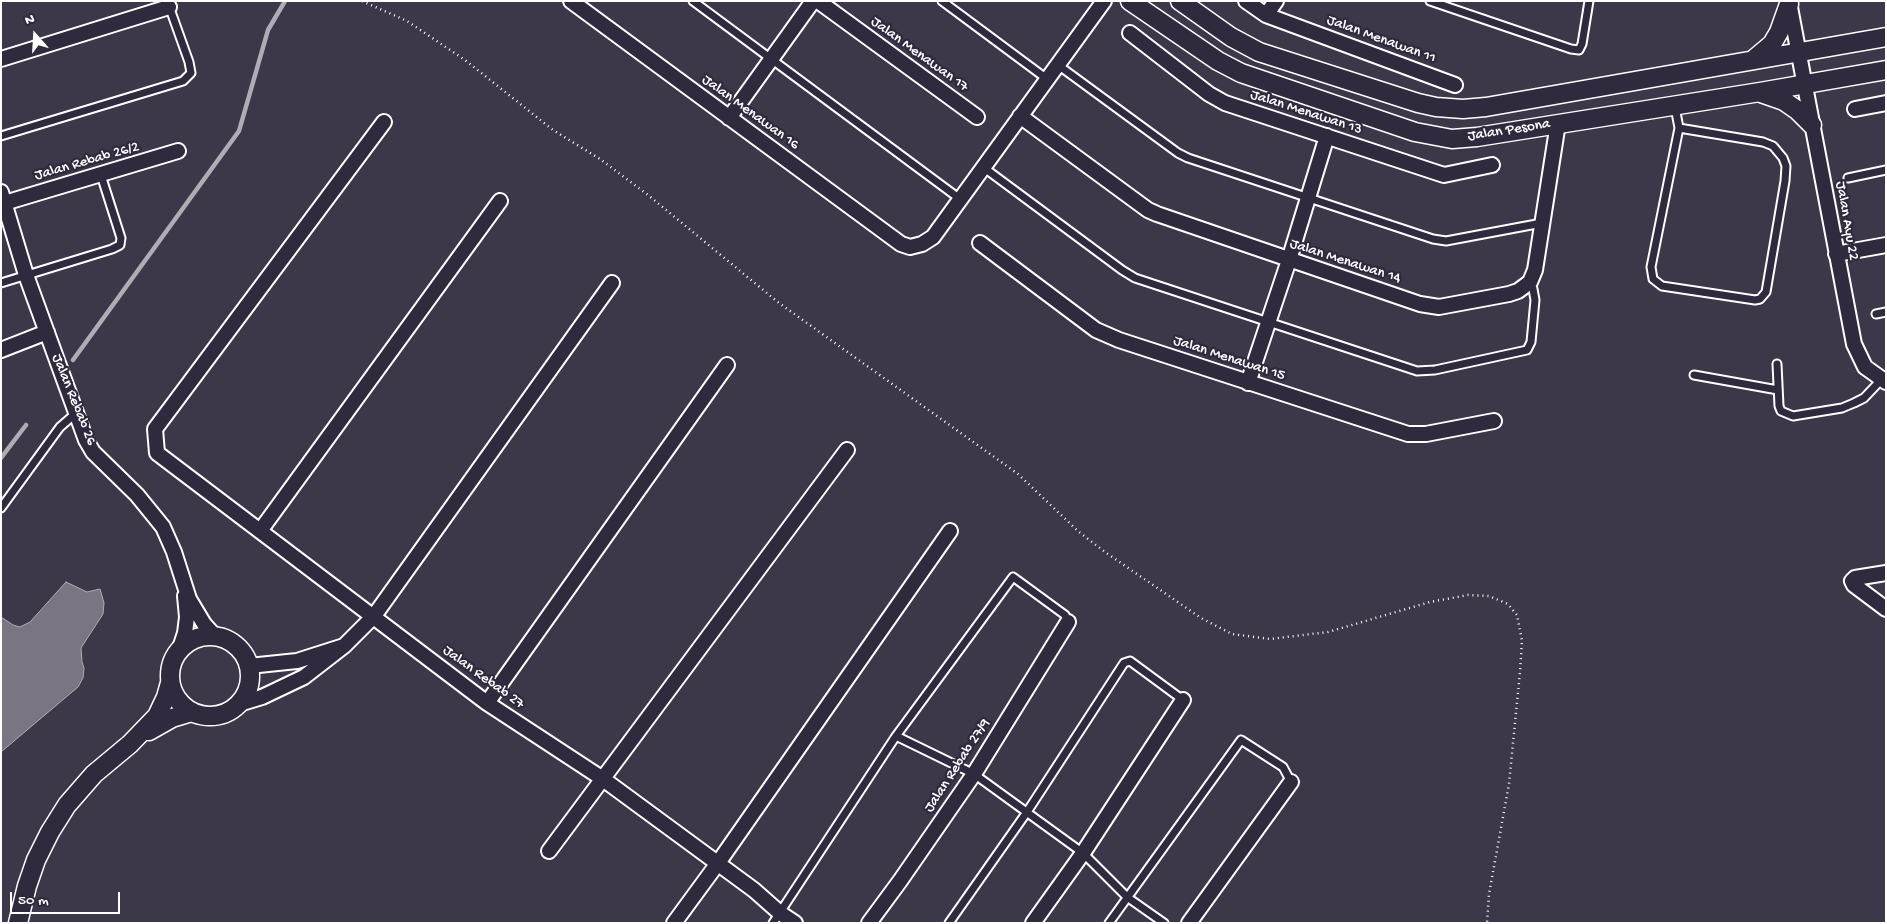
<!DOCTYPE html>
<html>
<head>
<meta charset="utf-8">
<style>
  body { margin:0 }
  #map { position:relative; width:1887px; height:924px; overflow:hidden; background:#3c3749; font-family:"Gochi Hand",sans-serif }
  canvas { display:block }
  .frame { position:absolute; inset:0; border:2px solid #fff; pointer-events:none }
  .north { position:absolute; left:10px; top:10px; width:50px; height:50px; -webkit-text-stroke:4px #2f2a3d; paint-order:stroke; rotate:341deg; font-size:14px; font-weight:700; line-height:20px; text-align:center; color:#fff }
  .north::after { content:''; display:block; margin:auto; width:18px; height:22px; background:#fff; clip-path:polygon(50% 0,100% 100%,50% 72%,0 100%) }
  .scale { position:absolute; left:10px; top:892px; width:110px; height:22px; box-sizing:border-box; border:2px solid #fff; border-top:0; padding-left:6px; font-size:15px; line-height:18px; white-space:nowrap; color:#fff; -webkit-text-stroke:4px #2f2a3d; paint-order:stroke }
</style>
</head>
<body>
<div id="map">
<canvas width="1887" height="924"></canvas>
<div class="frame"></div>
<div class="north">N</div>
<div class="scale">50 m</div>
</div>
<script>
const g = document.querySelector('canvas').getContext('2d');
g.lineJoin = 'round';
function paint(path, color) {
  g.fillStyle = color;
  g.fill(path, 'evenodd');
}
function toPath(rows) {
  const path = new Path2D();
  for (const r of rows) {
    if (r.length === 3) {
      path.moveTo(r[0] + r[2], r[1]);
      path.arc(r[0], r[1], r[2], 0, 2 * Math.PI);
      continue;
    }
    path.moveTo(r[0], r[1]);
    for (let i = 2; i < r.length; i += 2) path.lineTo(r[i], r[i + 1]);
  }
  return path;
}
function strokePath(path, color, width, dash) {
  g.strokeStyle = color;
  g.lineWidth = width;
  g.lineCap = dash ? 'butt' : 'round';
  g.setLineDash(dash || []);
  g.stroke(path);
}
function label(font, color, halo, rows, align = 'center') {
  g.font = font + ' "Gochi Hand",sans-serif';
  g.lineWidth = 4.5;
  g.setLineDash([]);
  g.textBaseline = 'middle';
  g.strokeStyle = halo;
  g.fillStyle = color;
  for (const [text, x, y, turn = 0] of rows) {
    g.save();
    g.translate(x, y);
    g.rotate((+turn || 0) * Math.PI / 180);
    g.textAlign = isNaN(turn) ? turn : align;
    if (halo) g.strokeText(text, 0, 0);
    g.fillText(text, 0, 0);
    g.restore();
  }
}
const water = toPath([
  [66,582,87,592,100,589,104,603,103,614,81,648,82,662,84,668,83,678,78,687,1,752,1,617,13,625,20,627,30,622,66,582]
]);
paint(water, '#797682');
strokePath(water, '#afadb4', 1);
strokePath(toPath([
  [73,360,239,131,268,30,285,1],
  [1,458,26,425]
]), '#afadb4', 4.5);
const service = toPath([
  [693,1,960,199],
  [942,1,1047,79],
  [1430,1,1571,49,1579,50,1582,44,1589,1],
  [1058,65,1178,153,1188,158,1433,239,1446,241,1542,223],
  [1675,107,1679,128,1651,267,1653,279,1662,286,1755,300,1760,299,1766,292,1785,181,1786,166,1783,158,1773,146,1763,142,1679,128],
  [1,136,183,81,191,73,189,62,169,6],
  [983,167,1122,270,1135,278,1417,371,1435,370,1527,350,1531,342,1535,300,1533,289,1530,282],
  [1848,178,1886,170],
  [1,283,112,249,120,245,121,238,101,175],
  [1876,314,1886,312],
  [1777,364,1779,406,1781,411,1793,416,1842,408,1854,403,1864,398,1882,379],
  [1694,375,1778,390],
  [1,508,60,427,75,414],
  [896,736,974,774,1083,853,1127,897,1164,923],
  [773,923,896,736,1013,577,1065,615,1068,622],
  [949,923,1027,812,1124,663,1130,661,1183,700],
  [1109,923,1241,740,1283,767,1291,782]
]);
const minor = toPath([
  [571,1,901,244,910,247,922,244,933,237,1104,1],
  [818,1,977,117],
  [1246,1,1266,15,1455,85],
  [1789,2,1854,344,1865,367,1886,382],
  [1266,15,1276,1],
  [1130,33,1209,94,1225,103,1444,175,1492,165],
  [1,59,169,7],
  [1855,109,1886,103],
  [1020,116,1148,210,1157,214,1420,304,1439,307,1509,294,1518,291,1530,282,1535,270,1558,123],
  [729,118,813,1],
  [384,122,155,429,157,453,487,703,603,779,754,890,780,913,795,923],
  [1,192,26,275,86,440,93,452,137,495,163,527,174,552,189,599,204,624,214,635],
  [1,204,178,151],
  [980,243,1096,330,1119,340,1408,434,1426,434,1494,421],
  [1836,254,1886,245],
  [1,350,47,332],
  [1248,383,1289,260,1327,136],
  [260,531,500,201],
  [1886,573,1855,578,1852,581,1854,585,1886,609],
  [344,646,374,616,612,283],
  [180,648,185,633,187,617,185,596],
  [487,703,727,365],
  [239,704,262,697,304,677,344,646,297,661,249,666],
  [549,851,847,450],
  [674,923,718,863,950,531],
  [869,923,900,881,974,774,1068,622],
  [1033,923,1083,853,1183,700],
  [1189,923,1291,782]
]);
const tertiary = toPath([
  [1130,1,1218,61,1241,73,1415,132,1452,139,1477,137,1760,92,1886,70],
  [1180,1,1231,37,1259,52,1418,103,1436,107,1463,109,1486,107,1886,37],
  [1753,60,1772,44,1779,32,1789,4],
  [1761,93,1784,101,1797,110,1812,125],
  [210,676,40],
  [149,731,172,718,192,712],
  [18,923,27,886,36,860,50,832,67,805,94,774,130,744,157,716,166,697,170,683]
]);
strokePath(service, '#fff', 11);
strokePath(minor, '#fff', 18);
strokePath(tertiary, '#fff', 21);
strokePath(toPath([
  [362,1,407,21,465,60,553,130,600,159,648,195,779,303,1018,474,1079,532,1105,552,1201,618,1232,634,1270,639,1328,632,1430,602,1468,595,1489,596,1508,604,1517,615,1522,641,1520,672,1509,784,1489,894,1487,923]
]), '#fff', 2.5, [1, 4]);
strokePath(service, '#2f2a3d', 7);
strokePath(minor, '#2f2a3d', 14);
strokePath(tertiary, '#2f2a3d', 18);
label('15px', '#fff', '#2f2a3d', [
  ["Jalan Menawan 11",1381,40,20],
  ["Jalan Menawan 17",919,55,36],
  ["Jalan Menawan 16",750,113,36],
  ["Jalan Menawan 13",1306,113,18],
  ["Jalan Pesona",1509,131,-9],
  ["Jalan Rebab 26/2",87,162,-16],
  ["Jalan Ayu 22",1846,221,80],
  ["Jalan Menawan 14",1345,262,18],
  ["Jalan Menawan 15",1229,359,18],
  ["Jalan Rebab 26",73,400,68],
  ["Jalan Rebab 27",483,678,36],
  ["Jalan Rebab 27/9",958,766,-57]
]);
</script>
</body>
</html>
